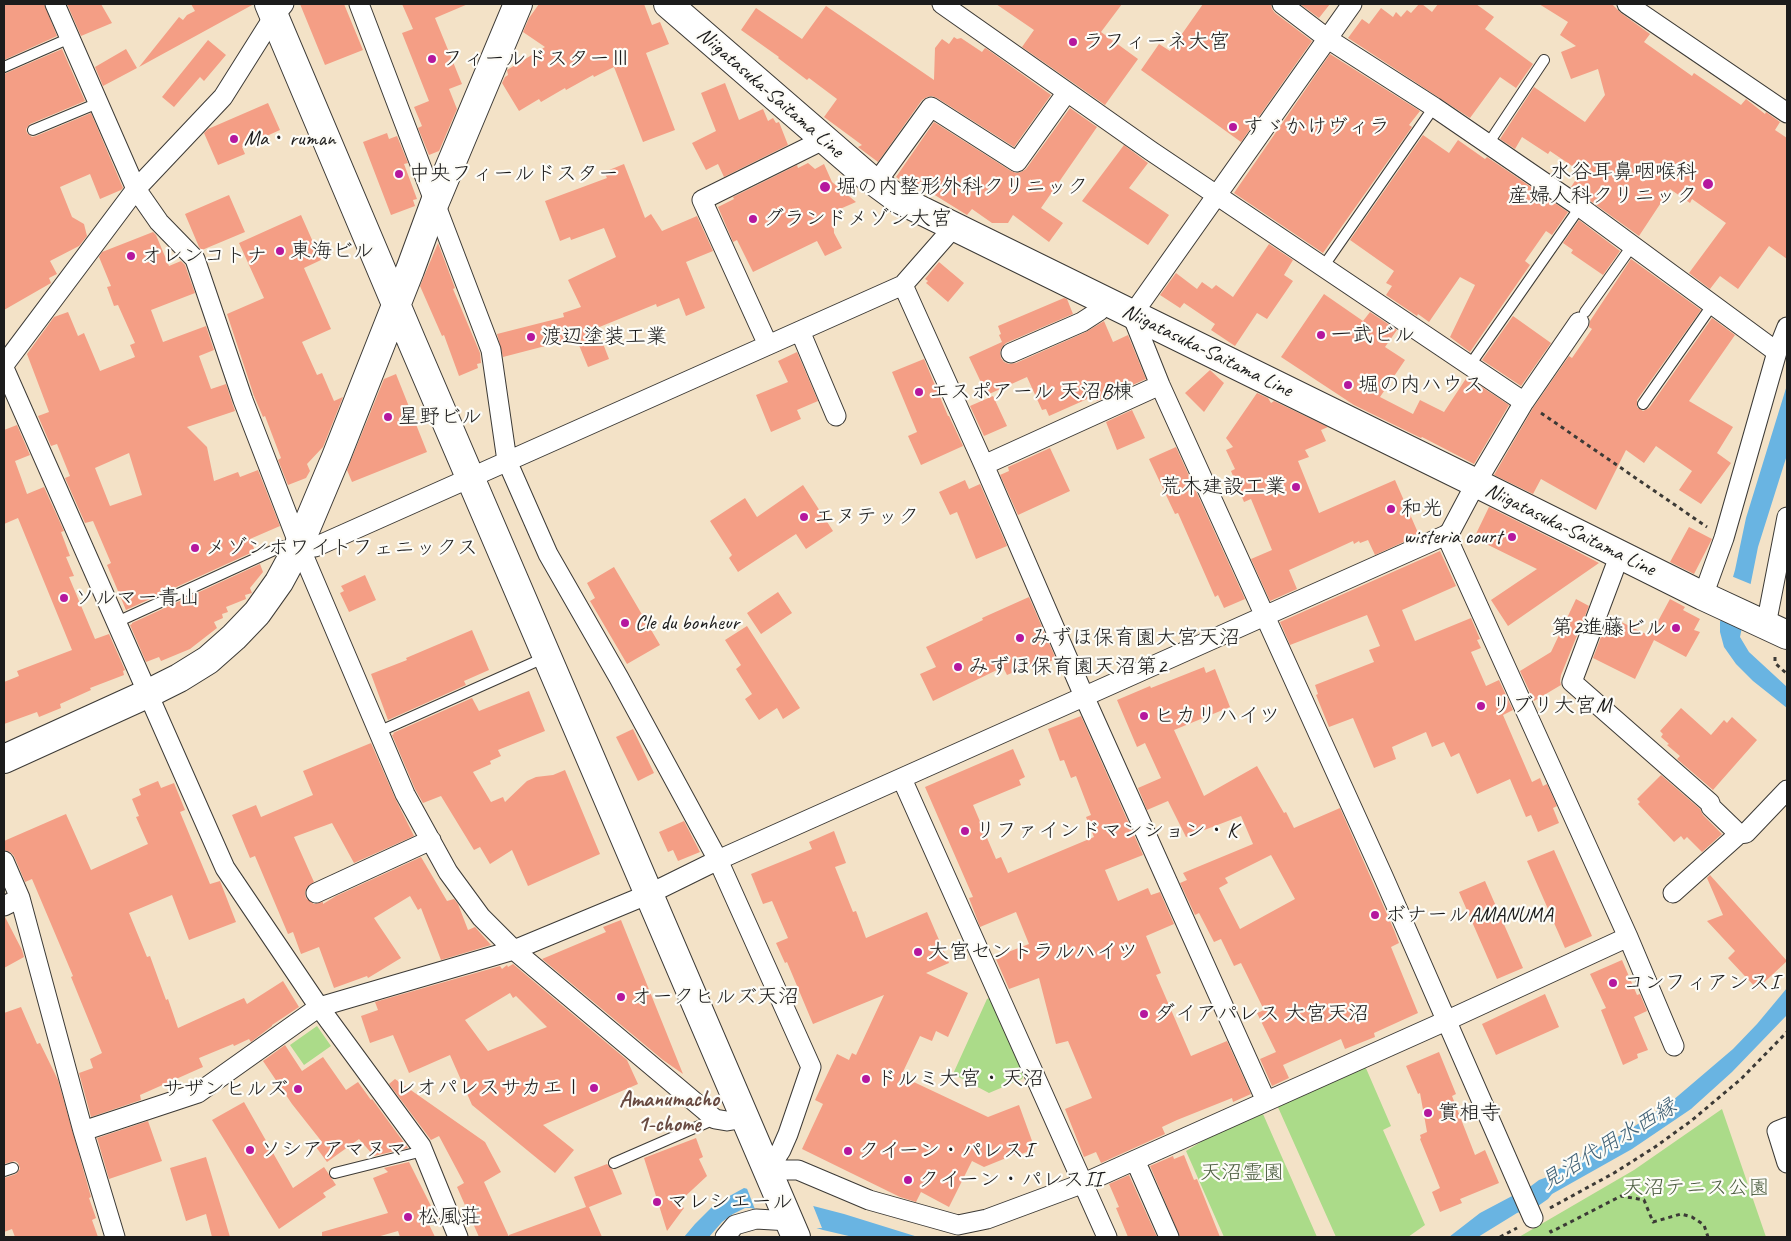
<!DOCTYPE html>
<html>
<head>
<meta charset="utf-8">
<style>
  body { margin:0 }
  #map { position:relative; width:1791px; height:1241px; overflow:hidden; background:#f3e2c7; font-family:Caveat,sans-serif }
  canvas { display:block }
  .frame { position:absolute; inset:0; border:5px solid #1c1c1c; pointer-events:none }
</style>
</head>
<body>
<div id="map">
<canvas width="1791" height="1241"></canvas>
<div class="frame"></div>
</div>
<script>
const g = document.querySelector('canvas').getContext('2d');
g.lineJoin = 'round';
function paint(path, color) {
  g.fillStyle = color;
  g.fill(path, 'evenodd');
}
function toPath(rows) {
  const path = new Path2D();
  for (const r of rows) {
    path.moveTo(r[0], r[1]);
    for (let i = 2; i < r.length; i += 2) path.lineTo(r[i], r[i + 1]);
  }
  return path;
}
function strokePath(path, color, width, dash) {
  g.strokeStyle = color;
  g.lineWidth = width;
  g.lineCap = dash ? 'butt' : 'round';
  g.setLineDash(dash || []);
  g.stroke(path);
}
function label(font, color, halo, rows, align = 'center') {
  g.font = font + ' Caveat,"Klee One",sans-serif';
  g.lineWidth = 4.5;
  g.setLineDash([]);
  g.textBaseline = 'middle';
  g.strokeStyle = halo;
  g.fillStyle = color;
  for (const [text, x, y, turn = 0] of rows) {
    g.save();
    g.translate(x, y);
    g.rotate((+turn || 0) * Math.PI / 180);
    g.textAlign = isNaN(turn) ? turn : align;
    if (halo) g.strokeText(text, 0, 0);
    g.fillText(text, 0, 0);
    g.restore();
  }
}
paint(toPath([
  [992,997,1025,1073,1022,1079,989,1093,953,1074,987,999],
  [317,1026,331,1046,304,1065,290,1045],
  [1365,1066,1391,1126,1383,1130,1425,1225,1408,1237,1336,1237,1277,1105],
  [1722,1109,1766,1237,1519,1237,1634,1170],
  [1263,1114,1317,1237,1224,1237,1186,1151,1214,1134]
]), '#abdb89');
paint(toPath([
  [1787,385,1787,455,1758,547,1740,637,1749,652,1787,687,1787,708,1753,681,1736,664,1724,647,1720,632,1720,622,1735,570,1746,518],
  [1787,988,1787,1015,1732,1072,1691,1109,1632,1149,1552,1194,1548,1199,1538,1206,1517,1213,1478,1237,1449,1237,1480,1213,1531,1186,1539,1180,1550,1176,1557,1170,1623,1134,1672,1101,1733,1049,1757,1024],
  [744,1188,844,1214,918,1237,853,1237,823,1230,751,1208,745,1208,733,1214,722,1222,709,1237,684,1237,695,1224,715,1204]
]), '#69b4e2');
paint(toPath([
  [1731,576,1753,585,1744,629,1718,619],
  [746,1186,812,1203,822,1228,809,1228,756,1212]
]), '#f3e2c7');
paint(toPath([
  [4,4,44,4,57,36,4,60],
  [67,4,101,4,112,23,81,36],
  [191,4,254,4,139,67,179,17,183,20,187,15,195,11],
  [300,4,344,4,363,50,325,65],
  [402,4,468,4,435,18,462,84,449,89,457,109,439,151,429,155,418,128,422,126,414,107,429,101,402,33,413,29],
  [539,4,644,4,652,25,660,22,669,44,646,53,675,130,643,142,614,67,594,77,593,75,566,90,565,88,541,102,539,99,519,111,502,83,505,77,508,75,507,70,545,47,523,32,529,18],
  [996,4,1122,4,1101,32,1138,59,1105,105,1022,47,1034,30],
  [1203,4,1271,4,1272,9,1275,13,1312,41,1241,142,1141,70,1159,44,1170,51],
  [1300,4,1330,4,1319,18],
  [1419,4,1422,4,1432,12,1438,4,1476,4,1494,17,1485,29,1533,64,1516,88,1500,77,1470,118,1348,38,1362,19,1369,24,1381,8,1393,17,1396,12,1401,17,1407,10,1411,13],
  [1539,4,1612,4,1621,13,1650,34,1644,42,1692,76,1694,73,1741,105,1746,99,1765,114,1766,112,1780,122,1775,130,1787,138,1787,259,1769,246,1738,289,1720,276,1710,289,1689,273,1726,223,1692,199,1690,203,1670,189,1639,236,1571,187,1581,172,1550,151,1548,154,1522,137,1515,149,1500,139,1534,87,1585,122,1605,95,1598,69,1571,79,1561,52,1576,46,1560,35,1568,22],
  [826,6,934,80,935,48,942,39,949,44,954,37,957,39,961,38,982,52,985,48,987,49,1051,95,1014,147,937,98,932,96,927,97,922,100,878,162,858,147,862,145,824,117,837,99,809,78,807,80,778,58,779,57,741,30,756,8,802,39],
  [208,40,226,55,204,81,200,77,174,107,162,97],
  [62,49,85,101,30,124,26,129,27,133,32,137,36,136,91,113,123,188,121,190,100,199,90,174,60,187,72,217,84,224,87,236,79,246,50,261,57,274,49,278,51,283,4,310,4,74],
  [126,49,137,68,103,86,95,67],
  [1330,54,1420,111,1409,125,1412,127,1323,253,1234,193],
  [725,83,739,120,763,109,768,121,773,118,776,123,779,122,788,145,724,177,718,164,706,170,692,143,716,131,701,93],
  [268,103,280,130,242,147,245,154,218,165,204,133,208,129],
  [1070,108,1097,127,1041,208,1063,223,1049,242,1013,215,1008,223,992,223,972,209,967,215,917,184,914,189,896,177,934,122,1011,171,1016,173,1021,172,1026,169],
  [387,133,389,139,397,136,408,163,404,164,417,199,413,200,415,206,391,215,363,142],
  [1423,135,1449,153,1458,140,1485,159,1487,157,1568,212,1552,235,1546,231,1525,261,1530,265,1470,352,1450,337,1475,285,1460,277,1429,322,1418,314,1417,316,1386,295,1392,286,1386,283,1394,271,1350,240],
  [1124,145,1148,163,1129,188,1169,215,1148,245,1082,201],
  [808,163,815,169,824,164,832,182,856,202,833,212,834,233,842,248,825,256,817,241,753,272,737,240,733,242,718,207,734,199,733,197,797,165,798,168],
  [624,164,645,218,651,214,662,231,697,216,713,251,686,262,705,308,686,316,679,298,657,307,656,304,597,328,609,359,588,367,576,338,503,357,497,334,564,317,563,313,581,307,568,280,616,257,604,228,571,240,570,237,560,241,545,201,607,178,604,172],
  [229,195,245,232,202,250,199,247,185,214],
  [301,215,321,260,304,268,331,329,302,342,317,375,322,373,334,401,343,397,323,447,307,464,310,471,306,478,288,485,278,460,281,458,265,416,263,417,254,396,227,314,264,298,239,243],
  [1579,220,1620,251,1603,275,1571,253,1573,250,1563,243],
  [153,232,156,235,169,266,181,261,185,265,195,293,151,310,163,342,206,326,214,350,199,356,211,389,226,384,235,411,187,427,207,447,214,481,238,472,240,477,258,470,280,526,250,539,255,551,126,610,107,565,111,563,93,521,85,523,65,478,70,476,57,444,51,446,38,416,49,412,27,354,54,317,68,312,78,336,84,333,100,371,135,357,130,345,135,343,118,305,114,306,107,287,111,286,99,257,102,252],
  [129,453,142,495,110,506,95,468],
  [438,243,455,288,453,289,480,353,481,363,477,364,478,368,459,376,444,335,442,336,420,286],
  [1269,244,1293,260,1284,275,1293,281,1267,319,1257,313,1235,346,1211,330,1215,324,1184,303,1180,308,1160,295,1176,273,1197,289,1202,282,1212,289,1216,285,1233,297],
  [1631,259,1701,310,1637,400,1637,407,1643,411,1649,408,1712,318,1735,335,1689,401,1733,427,1717,453,1731,463,1701,504,1679,490,1692,471,1656,446,1644,463,1626,450,1596,510,1541,479,1533,494,1494,475,1533,408,1569,356,1572,358,1592,329,1589,327,1590,321],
  [939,262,964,283,948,302,926,283,928,281,925,279],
  [1324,294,1363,321,1370,312,1397,330,1385,347,1405,360,1380,397,1413,414,1420,400,1444,412,1467,377,1509,405,1474,464,1422,437,1421,438,1354,405,1281,357],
  [1064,298,1067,299,1073,314,1006,343,1002,347,1000,352,1001,358,1004,362,1009,364,1016,363,1086,332,1104,321,1113,342,1128,335,1146,379,1097,401,1094,396,1049,416,1046,409,1042,410,1027,377,987,395,969,357,1002,342,999,335,1001,334,998,326],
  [1513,316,1551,343,1521,386,1482,360],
  [797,352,818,401,797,410,801,419,771,432,756,395,788,382,778,361],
  [924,359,948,416,949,416,963,446,921,465,908,436,917,432,892,372],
  [1210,370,1224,383,1204,412,1185,393],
  [396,374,427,452,352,482,347,470,384,379],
  [1257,393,1268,398,1271,403,1274,401,1328,427,1321,430,1326,441,1305,450,1309,457,1298,461,1319,513,1395,480,1419,535,1375,555,1368,540,1360,543,1359,541,1354,544,1353,541,1329,552,1289,570,1297,589,1270,601,1251,559,1272,550,1251,499,1244,502,1231,471,1235,469,1226,450,1233,447,1226,438],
  [993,396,1007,426,984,436,970,406],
  [1132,410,1145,438,1117,450,1106,422],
  [17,425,30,455,15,461,27,494,44,487,64,531,61,532,70,556,66,557,74,576,69,577,95,639,109,634,125,670,123,671,124,675,90,688,91,690,60,704,61,708,39,717,37,712,4,724,4,682,19,676,17,671,72,650,18,518,4,524,4,430],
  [1176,447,1245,599,1224,608,1218,595,1215,597,1178,513,1175,514,1149,459],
  [1050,448,1070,491,1018,515,1000,475,1009,471,1008,467],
  [965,480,969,489,980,484,1007,546,976,559,957,512,950,515,939,492],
  [803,485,833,531,806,549,796,534,738,572,729,558,732,555,710,521,745,498,757,517],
  [1489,507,1565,545,1599,563,1508,626,1491,600,1537,569,1474,538],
  [1689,527,1712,539,1694,574,1670,562],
  [1440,551,1456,586,1402,610,1415,641,1471,618,1480,639,1477,640,1481,648,1471,652,1486,686,1499,680,1513,710,1503,715,1532,782,1540,778,1543,786,1547,784,1557,806,1553,808,1559,823,1538,832,1531,815,1526,817,1510,779,1477,794,1459,753,1451,757,1444,742,1432,747,1426,732,1392,747,1396,759,1374,768,1353,718,1329,727,1316,695,1318,694,1315,685,1374,662,1369,650,1380,646,1367,615,1290,645,1280,622],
  [260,564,263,572,250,588,252,593,245,595,246,599,226,607,228,612,222,614,223,618,214,622,217,628,190,649,161,661,159,657,146,662,130,625,132,624,132,623],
  [614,567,660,645,627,664,590,601,595,598,587,583],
  [365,575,376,600,349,612,340,593,344,591,341,586],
  [778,592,792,613,761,634,747,613],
  [1029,597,1056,659,1041,665,1040,661,1007,675,1003,667,933,701,920,674,936,667,926,647,983,620,982,618],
  [1576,599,1589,606,1561,675,1560,681,1561,685,1534,701,1520,671,1551,652],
  [1670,599,1685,607,1683,610,1700,619,1694,630,1700,632,1686,657,1654,640,1635,679,1593,658,1609,616,1650,636],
  [747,626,800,708,783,719,777,708,759,720,745,699,752,694,736,669,741,665,725,640],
  [472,630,489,670,464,681,466,685,388,720,371,674,407,660,406,658],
  [1204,667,1206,673,1215,669,1230,707,1174,730,1204,796,1257,766,1284,813,1286,812,1294,828,1340,808,1394,930,1399,943,1391,947,1418,1013,1374,1033,1375,1037,1345,1049,1341,1039,1283,1065,1289,1078,1272,1086,1260,1059,1276,1052,1257,1013,1264,1010,1241,963,1234,966,1221,939,1214,942,1199,913,1195,915,1180,883,1187,880,1183,873,1253,844,1241,816,1186,837,1168,801,1147,810,1138,788,1161,778,1145,743,1137,747,1117,700,1150,686,1151,688],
  [1271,855,1295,899,1240,929,1219,888,1228,883,1225,878],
  [529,691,545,731,498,750,501,756,490,761,491,764,473,772,491,802,503,797,505,802,527,781,536,777,553,775,565,770,600,854,528,886,512,850,490,864,480,847,474,850,441,796,423,803,415,789,392,735,394,734,393,733,472,698,479,711],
  [1681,708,1711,735,1724,720,1727,723,1732,717,1757,740,1713,790,1677,759,1680,756,1667,745,1669,744,1661,737,1663,734,1660,731],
  [1081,716,1143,855,1105,870,1118,901,1148,888,1151,895,1160,892,1174,924,1146,936,1161,973,1156,975,1191,1056,1227,1041,1251,1094,1233,1102,1232,1098,1177,1120,1162,1127,1165,1134,1101,1163,1096,1152,1084,1157,1065,1109,1092,1098,1068,1041,1056,1044,1039,978,1009,989,995,957,1029,944,1016,912,980,927,969,898,973,897,925,787,1013,749,1025,777,1019,780,1021,785,973,805,996,859,1001,857,1008,873,1094,837,1086,817,1091,815,1076,776,1071,778,1064,760,1060,761,1048,729],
  [633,729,654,773,638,781,616,737],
  [371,743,395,798,414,836,354,863,332,823,294,837,314,882,307,887,305,892,306,898,314,904,323,902,323,904,336,896,421,857,447,901,454,899,458,904,468,930,475,927,491,945,441,960,421,908,418,910,410,896,374,918,401,958,368,978,367,976,334,988,319,947,301,954,293,932,288,934,255,856,250,858,232,815,256,805,261,817,313,795,303,771],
  [1661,775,1700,809,1703,815,1722,834,1702,852,1687,837,1684,840,1681,836,1674,842,1638,804,1640,802,1637,799],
  [158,781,161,788,174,783,185,810,180,812,210,884,220,881,236,922,189,940,172,895,129,913,147,957,150,956,166,1000,168,999,178,1028,244,998,247,1004,283,981,299,1007,272,1025,272,1026,251,1042,249,1039,234,1046,233,1044,199,1058,203,1067,140,1095,141,1100,91,1117,79,1073,93,1068,90,1059,102,1053,71,977,73,976,32,879,25,882,14,856,10,852,4,850,4,841,66,814,91,870,148,844,136,817,139,816,132,799,141,795,139,789],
  [684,821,700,852,678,861,673,850,668,852,659,832],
  [834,831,846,863,835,867,853,912,856,911,866,938,927,912,949,963,926,973,968,993,948,1037,936,1031,932,1041,920,1036,901,1076,988,1117,1019,1105,1035,1149,1016,1156,1016,1154,984,1167,972,1161,949,1207,921,1192,916,1202,900,1197,802,1149,823,1104,815,1100,837,1054,849,1060,852,1053,856,1055,884,995,813,1024,787,962,785,963,776,943,788,938,772,901,763,904,751,874,812,849,809,842],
  [1554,850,1592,936,1565,948,1527,861],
  [1710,875,1787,961,1757,989,1728,958,1735,951,1707,921,1723,915,1707,878],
  [1485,881,1523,968,1497,979,1459,892],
  [4,917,5,917,22,950,24,957,4,968],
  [621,920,683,1074,663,1060,542,959,606,932,603,927],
  [1622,960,1637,995,1640,994,1647,1011,1634,1017,1648,1050,1637,1054,1638,1058,1623,1065,1601,1010,1606,1008,1590,974],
  [513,964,627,1060,638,1084,543,1125,574,1150,555,1173,472,1105,450,1055,409,1073,393,1035,370,1043,361,1016,378,1010,375,1002,500,966,502,969,507,965,508,967],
  [510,993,513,998,516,996,547,1027,488,1051,465,1020],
  [1545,994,1559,1027,1496,1055,1482,1024],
  [21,1007,37,1044,40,1043,58,1080,91,1197,89,1198,96,1218,92,1220,98,1237,15,1237,12,1229,4,1232,4,1178,16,1174,20,1169,18,1163,15,1161,4,1164,4,1013],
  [285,1045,302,1071,323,1057,346,1090,358,1082,371,1100,372,1099,408,1148,374,1156,359,1139,327,1162,316,1147,322,1142,292,1104,263,1061],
  [1439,1052,1456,1094,1452,1096,1475,1155,1485,1150,1499,1183,1460,1199,1462,1203,1440,1212,1432,1192,1440,1188,1420,1139,1421,1138,1420,1135,1427,1132,1420,1093,1418,1094,1406,1066],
  [395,1079,485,1142,501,1172,484,1182,509,1237,479,1237,457,1187,464,1183,439,1136,431,1140,389,1084],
  [244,1102,293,1188,324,1167,336,1185,323,1193,326,1197,279,1229,212,1120],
  [148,1121,162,1161,109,1179,97,1138],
  [696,1138,703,1157,699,1159,707,1176,678,1203,684,1208,667,1231,644,1158],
  [1184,1155,1194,1180,1197,1179,1220,1237,1180,1237,1150,1166,1173,1156,1174,1159],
  [206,1157,222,1210,230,1237,212,1237,206,1214,186,1221,170,1168],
  [409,1162,433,1210,424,1214,435,1237,400,1237,398,1231,377,1237,322,1237,322,1232,388,1213,373,1178,388,1172,384,1168],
  [607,1164,612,1169,622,1194,589,1207,602,1237,509,1237,509,1235,586,1207,574,1177],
  [1129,1175,1157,1237,1128,1237,1116,1208,1119,1207,1109,1184]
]), '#f49e85');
const lane = toPath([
  [4,67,70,38],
  [33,130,98,103],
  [1488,144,1544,60],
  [1323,267,1434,107],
  [1585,312,1632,246],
  [1470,365,1580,207],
  [1643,404,1713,304],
  [117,622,283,546],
  [378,732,546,657],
  [614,1163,715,1119],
  [4,1171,13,1168],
  [335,1173,423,1151]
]);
const street = toPath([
  [55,4,136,189,159,222,195,259,243,400,299,545,405,794,448,872,481,917,514,950,715,1119,727,1121,745,1118],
  [359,4,491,350,507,461,548,554,619,678,718,860,811,1067,788,1134,781,1150,768,1170],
  [942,4,1151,151,1524,402],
  [1282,4,1328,39,1434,107,1580,207,1777,352],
  [1352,4,1132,315,1160,385,1383,876,1533,1218],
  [1627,4,1787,113],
  [876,183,931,107,1017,162,1067,92],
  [903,285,984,465,1084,696,1266,1101],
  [800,331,836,416],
  [768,345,702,200,823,140],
  [1011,353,1082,322,1099,311,1106,302],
  [4,365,136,189,223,97,274,16,284,4],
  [4,368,225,868,319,1007,421,1146,458,1237],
  [984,465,1160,385],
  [1446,535,1628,937,1674,1046],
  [299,545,315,547,903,285,953,228],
  [1620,554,1572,682,1710,803,1711,807,1739,834,1746,833,1787,790],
  [1703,596,1724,538,1777,352,1787,327],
  [1766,625,1787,517],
  [902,779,1107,1237],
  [4,861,20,898,83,1131,115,1237],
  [316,893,431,840],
  [1673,893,1739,834],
  [4,906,20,898],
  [1787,1127,1777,1131,1787,1163],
  [83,1131,198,1093,319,1007,514,950,649,894,718,860,1446,535,1450,532,1476,483,1524,402,1579,322],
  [1135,1160,1169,1237],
  [768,1170,798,1170,869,1200,958,1225,987,1219,1084,1183,1448,1020,1628,937],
  [725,1237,735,1225,756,1219,790,1221]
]);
const secondary = toPath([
  [269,4,412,342,796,1237],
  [668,4,868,177,898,199,1476,483,1703,596,1787,635],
  [4,759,149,693,179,678,208,660,234,637,257,613,279,582,299,545,336,457,410,270,435,202,518,4]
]);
strokePath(lane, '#3c3a36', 12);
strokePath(street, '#3c3a36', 21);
strokePath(secondary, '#3c3a36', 30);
strokePath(toPath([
  [1541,413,1707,527],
  [1775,657,1775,663,1787,674],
  [1550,1208,1614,1173,1655,1147,1691,1121,1741,1079,1787,1032],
  [1550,1230,1551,1232,1621,1196,1644,1200,1653,1222,1681,1214,1692,1217,1704,1225,1708,1237],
  [1500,1237,1517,1228]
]), '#3c3a36', 3, [4, 4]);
strokePath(lane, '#fff', 10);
strokePath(street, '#fff', 19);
strokePath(secondary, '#fff', 28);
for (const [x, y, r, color] of [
  [1073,42,5,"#b5179e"],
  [432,59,5,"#b5179e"],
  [1233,127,5,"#b5179e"],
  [234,139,5,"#b5179e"],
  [399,174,5,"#b5179e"],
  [1708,184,6,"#b5179e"],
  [825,187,6,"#b5179e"],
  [753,219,5,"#b5179e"],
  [280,251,5,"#b5179e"],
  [131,256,5,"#b5179e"],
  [1321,335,5,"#b5179e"],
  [531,337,5,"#b5179e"],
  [1348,385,5,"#b5179e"],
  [919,392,5,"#b5179e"],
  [388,417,5,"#b5179e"],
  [1296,487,5,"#b5179e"],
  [1391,509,5,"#b5179e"],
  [804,517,5,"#b5179e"],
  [1512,537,5,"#b5179e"],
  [195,548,5,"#b5179e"],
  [64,598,5,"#b5179e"],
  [625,623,5,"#b5179e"],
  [1676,628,5,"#b5179e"],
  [1020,638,5,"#b5179e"],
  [958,667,5,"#b5179e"],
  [1481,706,5,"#b5179e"],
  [1144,716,5,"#b5179e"],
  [965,831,5,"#b5179e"],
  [1375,915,5,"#b5179e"],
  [918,952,5,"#b5179e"],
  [1613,983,5,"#b5179e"],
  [621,997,5,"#b5179e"],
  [1144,1014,5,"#b5179e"],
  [866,1079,5,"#b5179e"],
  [594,1088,5,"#b5179e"],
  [298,1089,5,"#b5179e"],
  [1428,1113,5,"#b5179e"],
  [250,1150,5,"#b5179e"],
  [848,1151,5,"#b5179e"],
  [908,1180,5,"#b5179e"],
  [657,1202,5,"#b5179e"],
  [408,1217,5,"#b5179e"]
]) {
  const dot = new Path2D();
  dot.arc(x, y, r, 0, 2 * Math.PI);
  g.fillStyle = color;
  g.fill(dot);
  strokePath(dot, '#fdfcf7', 2);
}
label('21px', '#1c1c1c', '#fdfcf7', [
  ["ラフィーネ大宮",1083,42],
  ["フィールドスターⅢ",442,59],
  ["すゞかけヴィラ",1243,127],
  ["Ma・ruman",244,139],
  ["水谷耳鼻咽喉科",1697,172,"right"],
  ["産婦人科クリニック",1697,196,"right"],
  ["中央フィールドスター",409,174],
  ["堀の内整形外科クリニック",836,187],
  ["グランドメゾン大宮",763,219],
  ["東海ビル",290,251],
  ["オレンコトナ",141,256],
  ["一武ビル",1331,335],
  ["渡辺塗装工業",541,337],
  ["堀の内ハウス",1358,385],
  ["エスポアール 天沼B棟",929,392],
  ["星野ビル",398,417],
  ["荒木建設工業",1286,487,"right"],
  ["和光",1401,509],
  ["エヌテック",814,517],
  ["wisteria court",1502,537,"right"],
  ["メゾンホワイトフェニックス",205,548],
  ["ソルマー青山",74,598],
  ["Cle du bonheur",635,623],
  ["第2進藤ビル",1666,628,"right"],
  ["みずほ保育園大宮天沼",1030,638],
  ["みずほ保育園天沼第2",968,667],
  ["リブリ大宮M",1491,706],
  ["ヒカリハイツ",1154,716],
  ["リファインドマンション・K",975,831],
  ["ボナールAMANUMA",1385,915],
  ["大宮セントラルハイツ",928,952],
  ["コンフィアンスI",1623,983],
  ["オークヒルズ天沼",631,997],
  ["ダイアパレス 大宮天沼",1154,1014],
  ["ドルミ大宮・天沼",876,1079],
  ["レオパレスサカエⅠ",584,1088,"right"],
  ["サザンヒルズ",288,1089,"right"],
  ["實相寺",1438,1113],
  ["ソシアアマヌマ",260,1150],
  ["クイーン・パレスI",858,1151],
  ["クイーン・パレスII",918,1180],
  ["マレシエール",667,1202],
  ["松風荘",418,1217]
], 'left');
label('21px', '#1c1c1c', '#fdfcf7', [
  ["Niigatasuka-Saitama Line",770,93,41],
  ["Niigatasuka-Saitama Line",1207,351,26],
  ["Niigatasuka-Saitama Line",1570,530,26]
]);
label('21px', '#4e5f42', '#fdfcf7', [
  ["天沼霊園",1242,1173],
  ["天沼テニス公園",1696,1188]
]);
label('bold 22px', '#684a41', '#fdfcf7', [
  ["Amanumacho",669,1100],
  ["1-chome",669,1125]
]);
label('italic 22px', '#3f6075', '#fdfcf7', [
  ["見沼代用水西縁",1609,1145,-31]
]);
</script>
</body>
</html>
